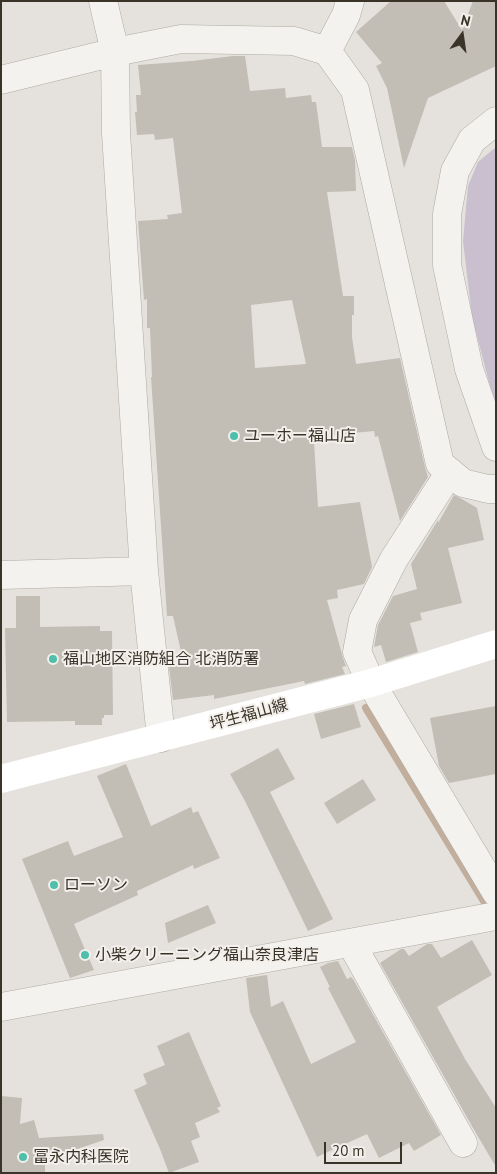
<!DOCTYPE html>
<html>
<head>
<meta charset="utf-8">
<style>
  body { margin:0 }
  #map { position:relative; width:497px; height:1174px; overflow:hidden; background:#e5e2dd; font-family:"PT Sans",sans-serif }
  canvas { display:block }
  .frame { position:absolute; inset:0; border:2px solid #3a3328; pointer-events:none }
  .north { position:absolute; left:437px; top:10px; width:50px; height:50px; -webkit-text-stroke:4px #f3f0ec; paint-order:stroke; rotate:14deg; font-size:14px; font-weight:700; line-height:20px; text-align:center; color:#3a3328 }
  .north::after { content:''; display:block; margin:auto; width:18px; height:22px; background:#3a3328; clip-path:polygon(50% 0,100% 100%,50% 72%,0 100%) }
  .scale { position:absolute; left:324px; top:1142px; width:78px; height:22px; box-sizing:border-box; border:2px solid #3a3328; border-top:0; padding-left:6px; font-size:15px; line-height:18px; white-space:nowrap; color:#3a3328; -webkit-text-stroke:4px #f3f0ec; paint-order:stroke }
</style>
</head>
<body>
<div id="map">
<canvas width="497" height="1174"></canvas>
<div class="frame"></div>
<div class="north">N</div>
<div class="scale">20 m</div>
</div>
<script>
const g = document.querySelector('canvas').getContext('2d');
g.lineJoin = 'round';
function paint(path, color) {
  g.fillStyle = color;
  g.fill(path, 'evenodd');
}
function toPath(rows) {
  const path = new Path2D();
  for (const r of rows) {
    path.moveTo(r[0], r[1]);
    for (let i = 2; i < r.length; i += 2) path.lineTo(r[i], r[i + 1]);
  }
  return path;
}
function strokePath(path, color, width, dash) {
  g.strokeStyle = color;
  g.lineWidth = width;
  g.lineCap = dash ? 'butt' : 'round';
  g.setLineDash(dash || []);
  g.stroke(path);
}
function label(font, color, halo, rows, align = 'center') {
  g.font = font + ' "PT Sans","Noto Sans JP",sans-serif';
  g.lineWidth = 4;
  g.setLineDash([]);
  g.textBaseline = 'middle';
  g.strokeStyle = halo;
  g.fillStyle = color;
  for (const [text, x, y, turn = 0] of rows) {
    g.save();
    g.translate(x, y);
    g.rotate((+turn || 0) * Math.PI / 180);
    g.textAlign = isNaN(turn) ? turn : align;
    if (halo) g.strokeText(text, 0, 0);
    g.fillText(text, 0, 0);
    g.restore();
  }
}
paint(toPath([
  [496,147,496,409,472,317,463,241,468,186,478,162]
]), '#cabfce');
strokePath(toPath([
  [366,708,490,911]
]), '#c2ae9c', 8);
paint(toPath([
  [391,1,444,1,462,30,473,1,496,1,496,66,428,98,404,168,387,88,376,66,382,63,356,32],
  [233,56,245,56,250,91,285,88,286,98,311,95,312,102,316,102,322,147,352,147,355,160,356,191,327,192,343,296,354,296,354,315,352,315,352,337,356,364,400,358,425,467,428,477,400,521,378,436,375,437,374,431,332,435,333,439,314,442,318,507,360,502,372,567,364,584,337,590,338,598,327,600,343,658,346,666,342,667,345,674,305,684,304,681,214,699,214,695,173,700,169,667,184,665,173,616,167,616,151,377,152,377,150,328,147,328,147,299,144,300,138,221,168,219,167,215,182,213,173,138,155,140,154,134,137,135,135,112,137,112,136,95,141,95,138,65,192,61],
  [292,300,306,364,255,368,251,305],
  [454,495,462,499,477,508,484,540,448,548,462,603,420,613,422,620,410,623,418,652,386,662,381,645,374,647,378,625,393,596,417,589,411,564,438,520,438,523],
  [16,596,40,596,40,627,100,626,100,631,112,631,113,715,104,715,104,718,102,718,102,725,75,725,75,721,7,722,5,628,16,628],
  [354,704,361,727,321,739,314,714],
  [496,706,496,774,449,783,439,766,430,718],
  [278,748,295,779,270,792,333,919,308,931,245,801,230,774],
  [126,764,151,826,191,807,193,813,198,811,220,858,194,869,193,865,137,891,138,895,74,924,94,970,70,978,22,859,68,841,74,856,123,837,97,776],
  [363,779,376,800,337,824,324,803],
  [208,905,216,923,168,943,165,923],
  [472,940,492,975,437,1007,465,1059,496,1108,496,1167,473,1128,380,963,401,949,404,949,409,956,427,944,432,944,441,958],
  [338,961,347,979,351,977,353,979,441,1135,414,1151,409,1143,379,1158,367,1134,317,1157,250,1012,246,978,267,975,271,1007,283,1001,311,1064,356,1042,328,988,330,987,320,967,328,963],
  [189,1032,221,1106,217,1108,220,1112,195,1123,200,1137,191,1141,199,1162,169,1173,160,1149,134,1090,147,1084,143,1074,165,1065,157,1046],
  [1,1096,22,1098,20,1124,34,1120,39,1138,103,1134,104,1140,45,1160,45,1173,1,1173]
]), '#c2bdb5');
const minor = toPath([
  [103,1,115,52,116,133,144,571,161,738],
  [327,51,346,15,350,1],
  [1,80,115,52,181,39,294,41,327,51,355,90,440,464,463,483,488,489,496,489],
  [450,472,394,559,363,620,357,652,371,683,496,892],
  [1,575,144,571],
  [351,943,463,1143],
  [1,1007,496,916]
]);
const tertiary = toPath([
  [496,121,472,140,455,171,447,214,447,265,469,369,496,447]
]);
strokePath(minor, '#aeaaa3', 29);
strokePath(tertiary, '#aeaaa3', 29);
strokePath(minor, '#f4f2ef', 28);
strokePath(tertiary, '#f4f2ef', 28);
strokePath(toPath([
  [1,779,371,683,496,644]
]), '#fff', 28);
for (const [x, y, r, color] of [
  [234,436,5,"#4ebfab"],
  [53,659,5,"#4ebfab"],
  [54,885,5,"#4ebfab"],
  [85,955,5,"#4ebfab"],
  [23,1157,5,"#4ebfab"]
]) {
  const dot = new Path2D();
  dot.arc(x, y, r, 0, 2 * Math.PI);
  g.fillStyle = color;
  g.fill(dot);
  strokePath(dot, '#f3f0ec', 2);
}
label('16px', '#3a3328', '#f3f0ec', [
  ["ユーホー福山店",244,436],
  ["福山地区消防組合 北消防署",63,659],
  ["ローソン",64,885],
  ["小柴クリーニング福山奈良津店",95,955],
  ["冨永内科医院",33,1157]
], 'left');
label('16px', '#3a3328', '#f3f0ec', [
  ["坪生福山線",249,715,-15]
]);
</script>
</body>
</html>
